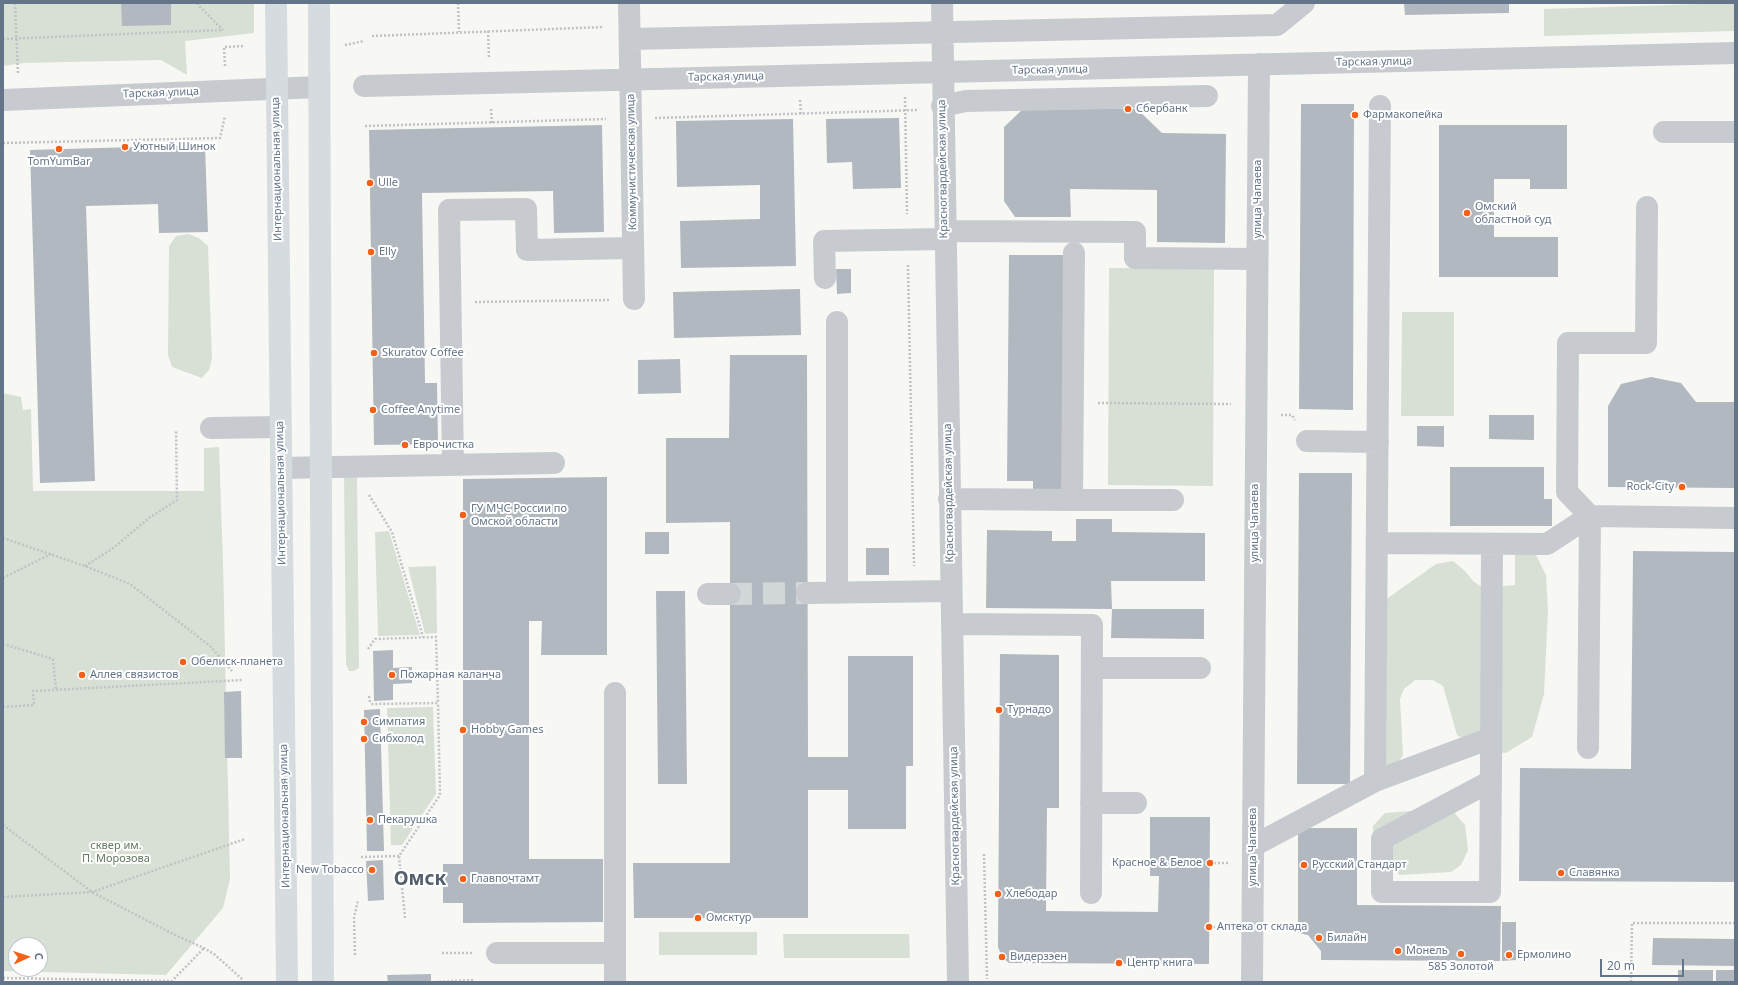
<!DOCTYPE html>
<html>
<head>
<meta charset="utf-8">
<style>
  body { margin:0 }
  #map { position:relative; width:1738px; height:985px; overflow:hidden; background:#f7f8f4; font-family:"Noto Sans",sans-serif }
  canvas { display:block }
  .frame { position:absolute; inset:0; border:4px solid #647589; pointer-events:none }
  .north { position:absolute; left:8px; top:937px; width:40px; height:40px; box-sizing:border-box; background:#fff; border:1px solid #c1c8d0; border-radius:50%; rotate:87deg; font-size:11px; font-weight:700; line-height:16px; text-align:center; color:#647589 }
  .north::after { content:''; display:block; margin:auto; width:14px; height:18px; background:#f56017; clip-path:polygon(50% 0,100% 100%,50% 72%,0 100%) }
  .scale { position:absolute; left:1600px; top:959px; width:84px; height:18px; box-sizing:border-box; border:2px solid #647589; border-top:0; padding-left:5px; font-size:12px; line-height:14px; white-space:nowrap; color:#647589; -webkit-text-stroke:3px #fff; paint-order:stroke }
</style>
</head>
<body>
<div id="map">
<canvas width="1738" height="985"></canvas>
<div class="frame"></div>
<div class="north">С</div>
<div class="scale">20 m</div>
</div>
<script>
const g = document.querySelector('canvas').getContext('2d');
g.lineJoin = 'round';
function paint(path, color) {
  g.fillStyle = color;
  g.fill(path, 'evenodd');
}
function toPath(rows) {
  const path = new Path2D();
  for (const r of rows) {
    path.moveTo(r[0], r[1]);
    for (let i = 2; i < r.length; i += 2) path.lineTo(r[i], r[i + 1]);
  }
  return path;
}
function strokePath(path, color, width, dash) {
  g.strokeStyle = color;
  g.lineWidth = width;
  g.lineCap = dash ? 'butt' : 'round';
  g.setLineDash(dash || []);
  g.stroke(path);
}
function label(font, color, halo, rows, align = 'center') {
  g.font = font + ' "Noto Sans",sans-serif';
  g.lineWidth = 4;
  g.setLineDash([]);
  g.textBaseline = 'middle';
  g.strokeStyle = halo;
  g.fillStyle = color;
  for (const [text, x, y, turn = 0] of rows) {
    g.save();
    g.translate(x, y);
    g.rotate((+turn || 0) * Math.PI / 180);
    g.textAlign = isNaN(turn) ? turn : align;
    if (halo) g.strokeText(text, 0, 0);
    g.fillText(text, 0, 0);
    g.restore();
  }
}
paint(toPath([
  [3,3,254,3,254,33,185,41,187,75,161,60,24,63,3,66],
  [1735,3,1735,31,1544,36,1544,9],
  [188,234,199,238,208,246,212,359,209,370,202,378,172,367,168,355,169,246,176,236],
  [1109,268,1214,268,1213,486,1108,485],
  [1402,312,1454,312,1454,416,1401,416],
  [3,393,21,397,23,410,31,409,33,491,204,491,204,448,219,447,223,561,230,879,223,908,166,975,3,971],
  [16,945,40,945,40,969,16,969],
  [344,475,357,475,359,664,359,668,354,671,349,671,346,664],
  [389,531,420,635,378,636,375,532],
  [1515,553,1535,553,1546,575,1548,610,1544,694,1532,737,1506,753,1483,750,1457,735,1443,686,1433,680,1415,680,1404,689,1400,699,1403,755,1397,764,1382,767,1385,600,1436,564,1453,561,1465,571,1473,581,1483,588,1515,585],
  [436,566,437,633,425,634,408,567],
  [433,707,436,794,402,845,391,845,387,708],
  [1450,808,1465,825,1468,850,1461,865,1451,872,1400,875,1374,859,1373,826,1385,813],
  [659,932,757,932,757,955,659,955],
  [783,934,909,934,910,958,784,958]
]), '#d8e0d5');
paint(toPath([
  [121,3,171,3,171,25,122,26],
  [1404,3,1509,3,1509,13,1405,15],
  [1301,104,1354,104,1353,410,1299,409],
  [1023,109,1137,109,1162,133,1226,134,1225,243,1157,242,1157,190,1070,189,1071,217,1015,217,1004,201,1004,127],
  [899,118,901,188,853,189,852,162,827,163,826,119],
  [793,119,796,266,681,268,680,221,760,219,760,185,677,187,676,121],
  [602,125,604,232,554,233,553,191,422,193,425,383,437,383,438,444,374,445,369,130],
  [1439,125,1567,125,1567,189,1530,189,1530,179,1494,179,1494,237,1558,237,1558,277,1439,277],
  [205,145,208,232,159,233,158,204,86,206,95,481,40,483,30,150],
  [1009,255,1064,255,1062,492,1033,491,1033,481,1007,481],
  [836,269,851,269,851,293,837,294],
  [800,289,801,335,674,338,673,292],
  [730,355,807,355,808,757,848,757,848,656,913,656,913,766,906,766,906,829,848,829,848,790,808,790,808,918,634,918,633,863,730,863,730,522,666,523,666,438,729,438],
  [680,359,681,393,638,394,638,360],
  [1651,377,1681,383,1696,402,1735,402,1735,488,1608,487,1608,406,1621,384],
  [1489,415,1534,415,1534,440,1489,439],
  [1417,426,1444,426,1444,447,1417,446],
  [1450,467,1544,467,1544,499,1552,499,1552,526,1450,526],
  [1299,473,1352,473,1350,784,1297,784],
  [607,477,607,655,541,655,542,621,529,621,529,859,603,859,603,922,463,923,463,903,443,903,443,864,463,864,463,479],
  [1076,519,1112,519,1112,532,1205,533,1205,581,1111,581,1112,609,1204,609,1204,639,1111,638,1112,609,986,608,987,530,1052,531,1052,541,1076,541],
  [645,532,669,532,669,554,645,554],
  [866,548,889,548,889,575,866,575],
  [1633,551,1735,552,1735,882,1519,881,1520,768,1631,769],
  [656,591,685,591,687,784,658,784],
  [393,650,393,668,412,667,412,683,393,684,393,700,374,701,373,651],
  [1000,654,1059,655,1059,808,1047,808,1046,911,1158,912,1159,876,1150,876,1150,817,1210,817,1209,964,1009,963,1002,957,998,947],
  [241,691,242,758,225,758,224,692],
  [380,709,384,851,367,851,364,710],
  [1298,828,1357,828,1357,905,1501,906,1500,961,1321,960,1321,951,1308,935,1298,933],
  [383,860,384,900,368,901,366,861],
  [1502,922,1516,922,1516,960,1502,961],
  [1653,938,1735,939,1735,966,1652,965],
  [1678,970,1713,970,1713,982,1678,982],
  [1716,970,1735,970,1735,982,1716,982],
  [431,974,431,982,388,982,387,975]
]), '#b1b8bf');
strokePath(toPath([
  [730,594,807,593]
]), '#d2d7d9', 22, [22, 11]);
strokePath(toPath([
  [15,3,18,74],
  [198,3,198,5,223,30],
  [458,3,459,32],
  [488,31,489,58],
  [372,36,604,27],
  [3,39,223,30],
  [345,45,364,41],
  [225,66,224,47,244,46],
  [905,97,907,214],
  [800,100,801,114],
  [491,109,492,123],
  [655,118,918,110],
  [365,126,606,119],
  [3,143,220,138,225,116],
  [908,265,914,566],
  [475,302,610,300],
  [1098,403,1231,404],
  [1281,415,1292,415,1295,420],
  [369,495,392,532,423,637],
  [3,538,85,566,130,584,210,646,232,671],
  [85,566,112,549,149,518,177,500,176,430],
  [3,578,51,554],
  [3,644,53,659,56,690],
  [368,649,375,639,436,637,438,703,370,704],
  [369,696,370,702],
  [3,707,34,705,33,691,243,680],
  [3,825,92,892,175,935,204,948,214,954,242,979],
  [984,854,987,979],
  [361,857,399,856],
  [1210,863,1229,863],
  [3,897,92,892,245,839],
  [405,918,399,856,440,795,438,703],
  [1209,927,1226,927],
  [442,953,473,953],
  [355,955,354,918,358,900],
  [3,978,172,981,204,948],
  [435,982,474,980],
  [1631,982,1632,923,1735,923]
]), '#c0c2c5', 2.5, [2, 2]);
strokePath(toPath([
  [629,3,634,299],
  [942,3,958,982],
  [630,39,1277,25,1304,3],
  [364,86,1735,53],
  [3,100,319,87],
  [942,106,966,101,1207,96],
  [1664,132,1735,132],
  [945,231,1135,232,1135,258,1257,259],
  [825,278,824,241,944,239],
  [837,322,837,593],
  [211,428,280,427],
  [1307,441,1378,442],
  [453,465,449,210,526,209,527,250,633,248],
  [281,468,554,463],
  [949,499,1072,500,1074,253],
  [1072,500,1173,500],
  [1377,543,1547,544,1590,516,1735,518],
  [807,593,951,591],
  [708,594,730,594],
  [952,624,1092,625,1091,893],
  [1092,668,1200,668],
  [1588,748,1590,516,1567,492,1568,343,1646,343,1647,207],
  [1375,781,1491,738],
  [1491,781,1382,839,1382,892,1490,892,1491,767,1492,544],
  [1091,803,1136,803],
  [1253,846,1375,781,1380,106],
  [497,953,615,953],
  [615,982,615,693],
  [1252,982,1259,64]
]), '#c7cbcf', 22);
strokePath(toPath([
  [276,3,287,982],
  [319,3,323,982]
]), '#d6dbe0', 22);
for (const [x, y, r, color] of [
  [1128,109,4,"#f56017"],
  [1355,115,4,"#f56017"],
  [125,147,4,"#f56017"],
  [59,149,4,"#f56017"],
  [370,183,4,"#f56017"],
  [1467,213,4,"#f56017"],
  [371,252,4,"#f56017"],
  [374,353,4,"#f56017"],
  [373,410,4,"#f56017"],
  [405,445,4,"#f56017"],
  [1682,487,4,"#f56017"],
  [463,515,4,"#f56017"],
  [183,662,4,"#f56017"],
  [82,675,4,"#f56017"],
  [392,675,4,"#f56017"],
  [999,710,4,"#f56017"],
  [364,722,4,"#f56017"],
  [463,730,4,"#f56017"],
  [364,739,4,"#f56017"],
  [370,820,4,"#f56017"],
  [1210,863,4,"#f56017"],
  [1304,865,4,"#f56017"],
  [372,870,4,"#f56017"],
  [1561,873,4,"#f56017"],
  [463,879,4,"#f56017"],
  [998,894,4,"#f56017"],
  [698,918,4,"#f56017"],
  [1209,927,4,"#f56017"],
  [1319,938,4,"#f56017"],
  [1398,951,4,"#f56017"],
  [1461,954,4,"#f56017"],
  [1509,955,4,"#f56017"],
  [1002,957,4,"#f56017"],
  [1119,963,4,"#f56017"]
]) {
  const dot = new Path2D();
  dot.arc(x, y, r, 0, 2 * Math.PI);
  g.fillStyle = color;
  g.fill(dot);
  strokePath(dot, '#fff', 1.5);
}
label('11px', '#647589', '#fff', [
  ["Тарская улица",1374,62,-1],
  ["Тарская улица",1050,70,-1],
  ["Тарская улица",726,77,-1],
  ["Тарская улица",161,93,-2],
  ["Коммунистическая улица",632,162,-91],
  ["Интернациональная улица",277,169,-91],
  ["Красногвардейская улица",943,169,-91],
  ["улица Чапаева",1258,199,-90],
  ["Интернациональная улица",281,493,-91],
  ["Красногвардейская улица",949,493,-91],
  ["улица Чапаева",1255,523,-90],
  ["Интернациональная улица",285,816,-91],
  ["Красногвардейская улица",955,816,-91],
  ["улица Чапаева",1253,847,-90]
]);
label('11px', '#647589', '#fff', [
  ["Сбербанк",1136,109],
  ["Фармакопейка",1363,115],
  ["Уютный Шинок",133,147],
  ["TomYumBar",59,162,"center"],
  ["Ulle",378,183],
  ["Омский",1475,207],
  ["областной суд",1475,220],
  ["Elly",379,252],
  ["Skuratov Coffee",382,353],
  ["Coffee Anytime",381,410],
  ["Еврочистка",413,445],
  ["Rock-City",1674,487,"right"],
  ["ГУ МЧС России по",471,509],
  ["Омской области",471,522],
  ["Обелиск-планета",191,662],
  ["Аллея связистов",90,675],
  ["Пожарная каланча",400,675],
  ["Турнадо",1007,710],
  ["Симпатия",372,722],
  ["Hobby Games",471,730],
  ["Сибхолод",372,739],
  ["Пекарушка",378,820],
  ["Красное & Белое",1202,863,"right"],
  ["Русский Стандарт",1312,865],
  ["New Tobacco",364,870,"right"],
  ["Славянка",1569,873],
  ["Главпочтамт",471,879],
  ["Хлебодар",1006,894],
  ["Омсктур",706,918],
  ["Аптека от склада",1217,927],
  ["Билайн",1327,938],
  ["Монель",1406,951],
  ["Ермолино",1517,955],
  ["Видерзэен",1010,957],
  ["Центр книга",1127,963],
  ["585 Золотой",1461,967,"center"]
], 'left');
label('11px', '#627a5f', '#fff', [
  ["сквер им.",116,846],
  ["П. Морозова",116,859]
]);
label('bold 19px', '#525f6d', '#fff', [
  ["Омск",420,880]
]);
</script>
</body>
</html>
